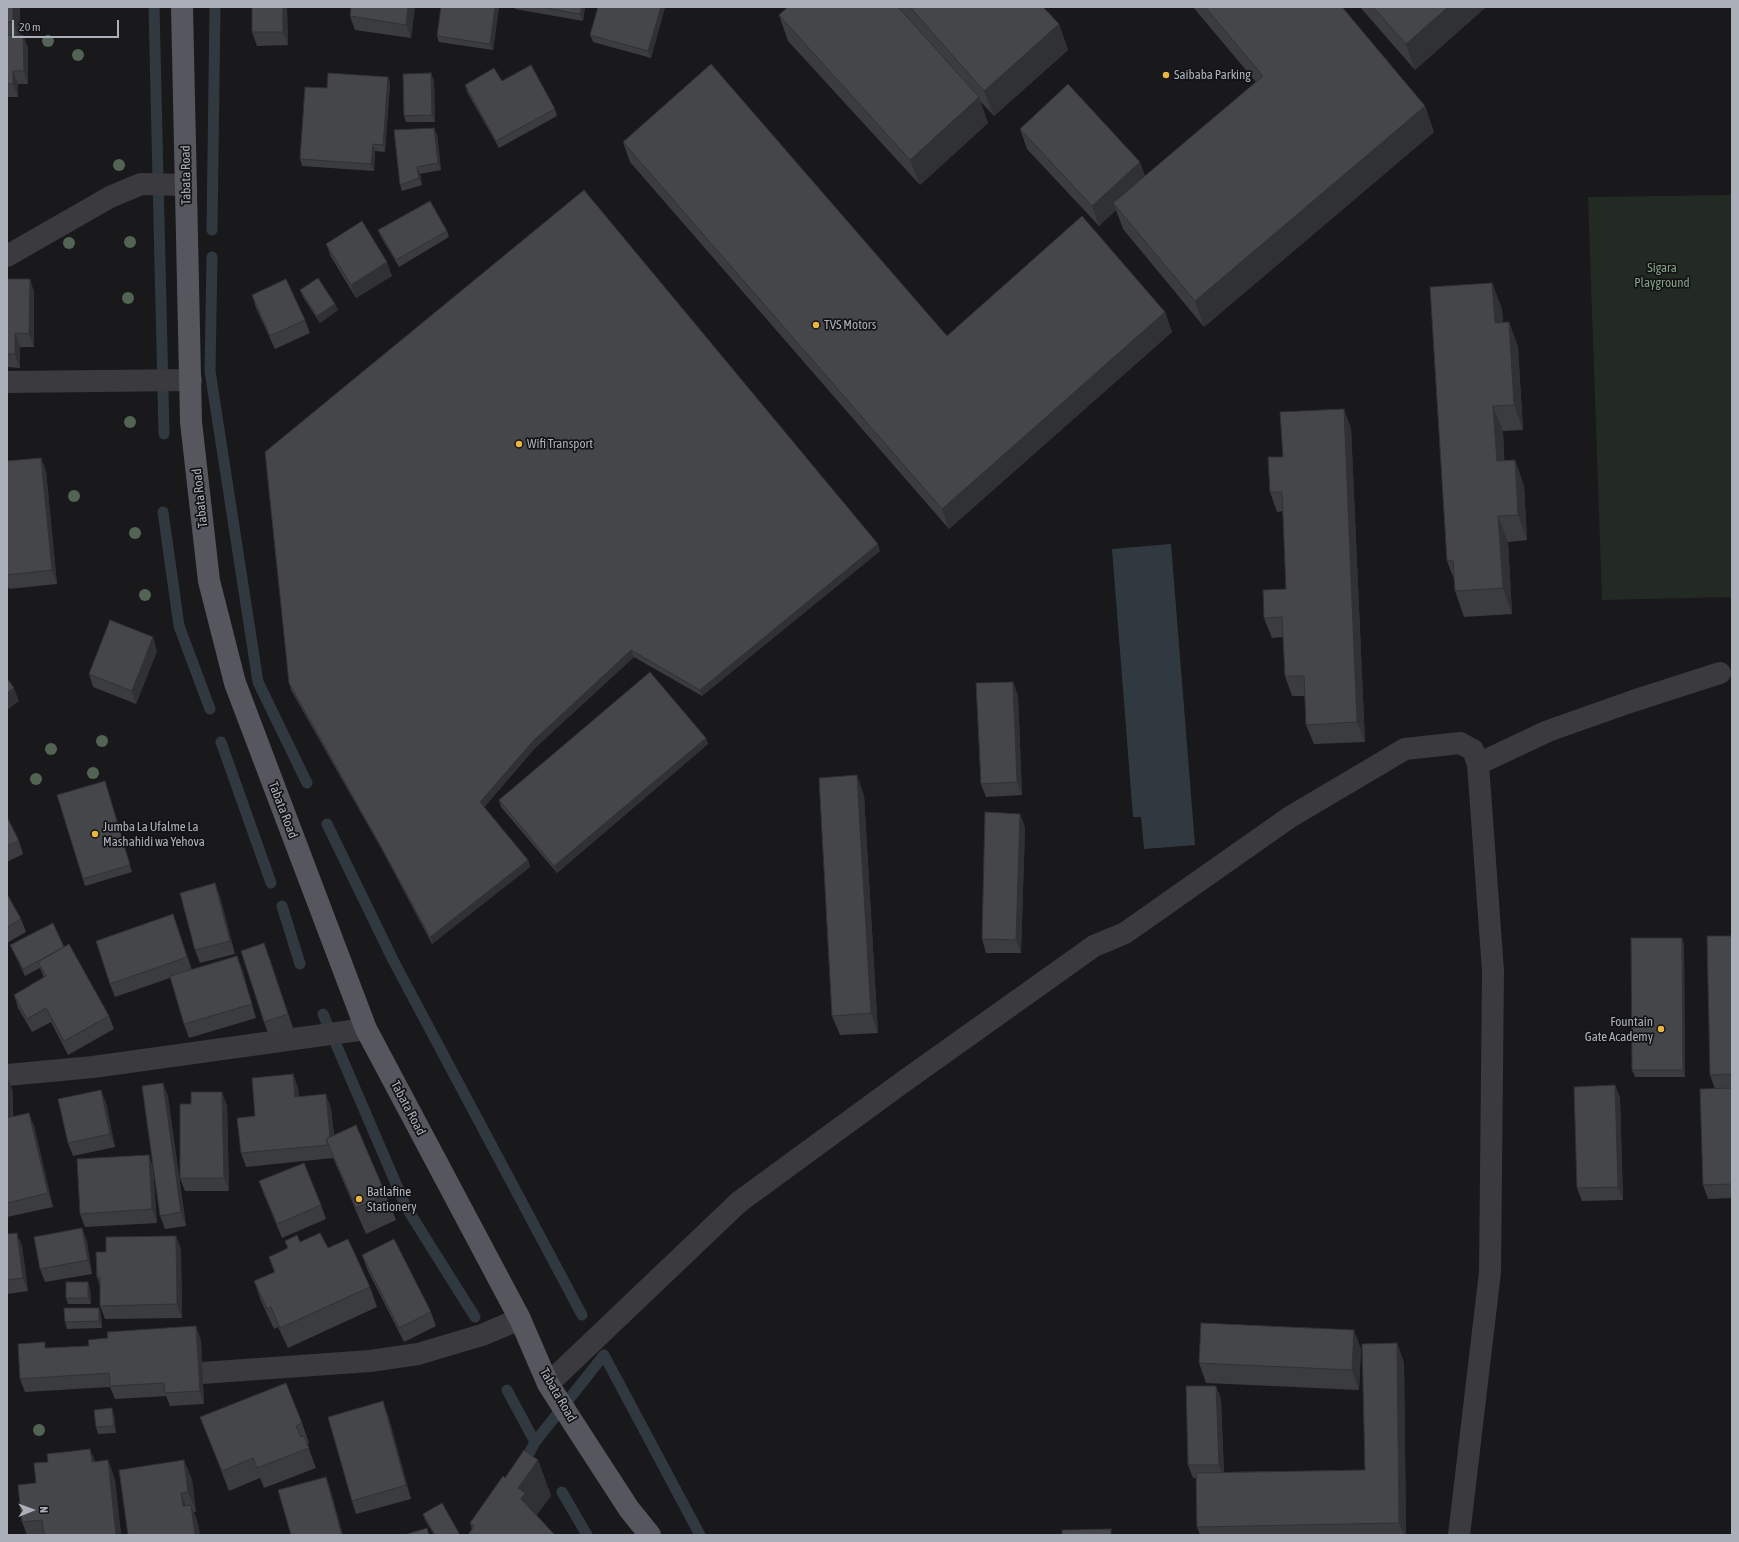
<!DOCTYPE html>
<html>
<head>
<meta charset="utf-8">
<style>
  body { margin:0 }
  #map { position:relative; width:1739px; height:1542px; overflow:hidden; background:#19181a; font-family:"Asap Condensed",sans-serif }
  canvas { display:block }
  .frame { position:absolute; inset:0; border:8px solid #abafba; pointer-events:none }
  .north { position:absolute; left:12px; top:1490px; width:40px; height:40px; -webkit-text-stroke:3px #131315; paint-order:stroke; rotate:89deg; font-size:11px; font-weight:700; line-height:16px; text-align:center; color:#abafba }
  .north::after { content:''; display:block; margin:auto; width:14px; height:18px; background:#abafba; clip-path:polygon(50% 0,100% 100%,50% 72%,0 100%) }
  .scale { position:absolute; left:12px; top:20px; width:107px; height:18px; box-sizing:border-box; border:2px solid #abafba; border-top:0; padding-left:5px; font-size:12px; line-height:14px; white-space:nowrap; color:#abafba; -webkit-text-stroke:3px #131315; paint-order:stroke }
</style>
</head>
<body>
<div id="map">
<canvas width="1739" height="1542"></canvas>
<div class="frame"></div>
<div class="north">N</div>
<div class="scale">20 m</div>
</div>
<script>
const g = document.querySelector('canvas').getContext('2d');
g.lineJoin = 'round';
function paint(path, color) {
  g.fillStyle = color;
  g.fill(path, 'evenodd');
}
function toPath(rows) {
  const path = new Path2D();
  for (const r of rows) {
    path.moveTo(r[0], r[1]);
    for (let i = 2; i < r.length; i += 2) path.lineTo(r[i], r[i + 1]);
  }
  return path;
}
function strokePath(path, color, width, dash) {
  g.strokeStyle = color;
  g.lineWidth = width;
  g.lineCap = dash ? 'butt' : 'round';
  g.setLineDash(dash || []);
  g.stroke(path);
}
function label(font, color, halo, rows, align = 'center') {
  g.font = font + ' "Asap Condensed",sans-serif';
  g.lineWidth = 3.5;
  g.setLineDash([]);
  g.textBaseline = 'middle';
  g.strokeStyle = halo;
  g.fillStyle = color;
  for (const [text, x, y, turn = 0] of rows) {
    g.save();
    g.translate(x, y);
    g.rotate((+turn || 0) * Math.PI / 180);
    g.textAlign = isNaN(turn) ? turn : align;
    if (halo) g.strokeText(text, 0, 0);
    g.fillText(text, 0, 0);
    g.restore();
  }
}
paint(toPath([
  [1732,195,1732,597,1602,600,1588,197]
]), '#232a24');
paint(toPath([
  [1171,544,1195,845,1144,849,1141,817,1133,817,1112,549]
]), '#313940');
strokePath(toPath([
  [154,7,164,434],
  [212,230,215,7],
  [212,257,210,371,258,682,307,783],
  [163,512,179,626,210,709],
  [221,742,271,883],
  [327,824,393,960,582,1315],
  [282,906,300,964],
  [323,1014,406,1207,475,1317],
  [507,1390,535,1442],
  [522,1467,535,1442,604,1355,700,1535],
  [562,1492,587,1535]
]), '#313940', 11);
strokePath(toPath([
  [7,256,110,197,141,184,186,185],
  [7,382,191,380],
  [1478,764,1548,731,1633,701,1720,673],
  [7,1075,93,1067,366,1029],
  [174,1375,370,1361,418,1354,482,1335,520,1319],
  [548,1384,739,1202,903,1082,1094,946,1125,933,1290,817,1405,749,1460,743,1473,750,1478,764,1493,971,1490,1272,1459,1535]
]), '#3a3a3f', 22);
strokePath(toPath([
  [182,7,191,422,209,581,235,683,366,1029,520,1319,548,1384,629,1509,650,1535]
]), '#56575e', 22);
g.fillStyle = '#536455';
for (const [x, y] of [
  [48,41],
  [78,55],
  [119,165],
  [130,242],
  [69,243],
  [128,298],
  [130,422],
  [74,496],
  [135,533],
  [145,595],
  [102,741],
  [51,749],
  [93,773],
  [36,779],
  [39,1430]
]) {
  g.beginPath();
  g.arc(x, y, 6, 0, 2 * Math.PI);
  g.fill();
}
paint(toPath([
  [7,7,20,7,20,35,23,35,28,48,28,84,18,84,18,97,7,97],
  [287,7,288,45,257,46,252,32],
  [415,7,411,38,355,30,350,16],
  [499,7,493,50,439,42,437,36],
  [514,7,585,7,583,21,515,9],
  [665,7,651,58,593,42,590,35],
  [788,7,1043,7,1059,24,1068,50,994,116,980,101,988,123,920,185,788,41,779,15],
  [1193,7,1342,7,1425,106,1434,132,1204,327,1123,229,1116,210,1099,226,1027,149,1020,129,1145,176,1256,82],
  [1360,7,1486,7,1415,70],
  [388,77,390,84,385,152,375,151,374,171,302,166,300,159,327,88],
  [434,80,435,122,406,122,404,116],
  [502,81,555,109,557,116,499,148,467,92,465,85],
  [437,134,441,170,420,174,422,185,402,191,400,185],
  [623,142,947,336,1165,312,1172,332,949,529,630,162],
  [378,230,447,231,449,237,399,267,381,237],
  [326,244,392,276,356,298,331,257],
  [7,279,30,279,34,293,34,347,20,347,20,368,7,367],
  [1492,283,1502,309,1503,322,1509,322,1518,347,1523,430,1503,431,1504,461,1515,460,1524,486,1527,540,1508,542,1512,614,1464,617,1455,591,1455,582,1447,561],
  [300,290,335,304,338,310,320,323,303,297],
  [252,295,305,320,310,333,275,349,256,308],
  [1351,428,1365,742,1314,744,1306,725,1305,696,1292,696,1285,676,1283,637,1272,638,1264,618,1286,589,1283,511,1277,512,1270,492,1283,457],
  [41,458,46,471,57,584,9,589,7,584,7,461],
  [880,551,702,696,634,657,535,748,484,807,528,860,530,867,432,944,382,850,291,690,289,683],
  [157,651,136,704,93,687,89,674],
  [1018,695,1022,795,986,797,981,784],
  [706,738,708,744,557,873,501,807,499,800],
  [105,781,132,872,85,886,83,879],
  [864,795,878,1033,840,1035,832,1016],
  [7,817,19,841,23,854,7,862],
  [1025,827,1021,953,986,953,982,939],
  [215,883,220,897,235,954,200,963,195,950],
  [7,894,21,919,26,932,7,943],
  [173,914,192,970,237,956,242,969,256,1018,189,1038,184,1024,170,978,115,997,110,984],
  [1732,936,1732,1198,1708,1199,1703,1185,1715,1089,1710,1075],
  [1682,938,1684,945,1685,1077,1635,1077,1632,1070],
  [10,945,64,947,109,1016,114,1029,68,1055,51,1022,32,1032,18,1008,14,995,44,978,40,968,25,976,13,951],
  [269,956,293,1028,269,1036,264,1022],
  [293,1074,298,1088,299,1097,331,1108,334,1135,386,1195,396,1220,366,1234,333,1158,246,1167,241,1153,255,1116],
  [7,1078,13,1092,13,1117,34,1126,53,1207,7,1217],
  [163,1083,168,1097,186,1226,165,1229,160,1216],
  [1615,1085,1620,1098,1623,1200,1582,1201,1577,1188],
  [101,1090,106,1103,115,1147,73,1156,68,1143],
  [227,1105,229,1191,185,1191,180,1178],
  [149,1155,153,1168,157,1223,85,1227,80,1214],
  [259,1181,321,1205,326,1219,282,1238,264,1195],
  [82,1228,87,1242,92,1274,45,1282,40,1269],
  [7,1234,22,1246,28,1291,7,1294],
  [176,1236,181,1249,182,1318,105,1319,100,1306,100,1286,97,1277,106,1252],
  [285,1241,300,1242,328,1248,370,1287,377,1307,288,1348,278,1327,274,1329,261,1301,254,1281,274,1272,269,1257,288,1248],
  [362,1255,431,1312,436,1326,404,1342,367,1269],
  [90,1288,91,1304,68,1304,66,1298],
  [101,1314,102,1328,67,1329,65,1322],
  [201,1340,204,1404,170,1406,166,1396,115,1399,110,1387,25,1392,20,1379,47,1348],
  [1397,1343,1404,1363,1406,1535,1200,1535,1197,1527,1196,1478,1193,1478,1188,1465,1216,1386,1221,1399,1224,1472,1365,1470],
  [1361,1349,1359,1390,1206,1383,1199,1363],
  [114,1415,116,1433,98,1434,96,1427],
  [388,1415,411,1499,356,1514,352,1501],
  [200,1417,302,1423,309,1443,307,1444,316,1468,264,1488,260,1478,229,1491],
  [90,1449,95,1462,108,1460,115,1480,121,1535,27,1535,22,1522,36,1483,48,1462],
  [184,1460,192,1480,196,1512,194,1512,198,1524,200,1535,128,1535],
  [538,1460,551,1496,472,1529,470,1523,505,1478],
  [423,1514,460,1535,434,1535,425,1520]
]), '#3b3c40');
paint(toPath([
  [13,7,20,7,20,42,13,22],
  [283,7,287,7,288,45,283,32],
  [408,7,415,7,411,38,406,25],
  [495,7,499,7,493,50,490,44],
  [582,7,585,7,583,21,580,14],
  [661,7,665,7,651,58,648,51],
  [1448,7,1486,7,1415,70,1406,44],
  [1059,24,1068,50,994,116,984,91],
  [23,35,28,48,28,84,24,71],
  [13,71,18,84,18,97,13,84],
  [431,73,434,80,435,122,432,115],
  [388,77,390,84,385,152,383,145],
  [979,97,988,123,920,185,910,160],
  [1425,106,1434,132,1204,327,1195,301],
  [434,128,437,134,441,170,438,163],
  [373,144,375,151,374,171,371,164],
  [1140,162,1147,181,1113,203,1116,210,1099,226,1092,206],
  [417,167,420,174,422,185,419,178],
  [387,262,392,276,356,298,351,285],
  [30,279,34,293,34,347,29,334],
  [1492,283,1502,309,1504,348,1495,323],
  [335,304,338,310,320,323,317,316],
  [1165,312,1172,332,949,529,942,509],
  [1509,322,1518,347,1523,430,1514,405],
  [15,333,20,347,20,368,15,354],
  [1493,406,1503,431,1506,487,1497,461],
  [1344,409,1351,428,1365,742,1357,722],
  [41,458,46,471,57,584,52,570],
  [1515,460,1524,486,1527,540,1518,515],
  [1498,516,1508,542,1512,614,1503,588],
  [878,544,880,551,702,696,700,690],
  [153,637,157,651,136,704,132,691],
  [631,650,634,657,535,748,483,809,480,802,533,741],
  [1013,682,1018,695,1022,795,1017,782],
  [14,688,19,701,7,710,7,693],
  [706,738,708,744,557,873,554,866],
  [857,775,864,795,878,1033,871,1013],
  [1020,814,1025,827,1021,953,1016,940],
  [528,860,530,867,432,944,430,937],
  [215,883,220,897,235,954,230,941],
  [1682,938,1684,945,1685,1077,1683,1070],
  [237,956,242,969,256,1018,252,1004],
  [293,1074,298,1088,300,1111,295,1097],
  [8,1078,13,1092,12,1127,7,1113],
  [163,1083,168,1097,186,1226,181,1212],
  [1615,1085,1620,1098,1623,1200,1618,1187],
  [101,1090,106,1103,115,1147,110,1134],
  [222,1092,227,1105,229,1191,224,1178],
  [326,1094,331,1108,336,1158,331,1145],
  [29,1113,34,1126,53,1207,48,1193],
  [149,1155,153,1168,157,1223,152,1209],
  [82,1228,87,1242,92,1274,88,1260],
  [17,1233,22,1246,28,1291,23,1278],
  [176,1236,181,1249,182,1318,177,1304],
  [88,1282,90,1288,91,1304,88,1298],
  [99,1308,101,1314,102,1328,99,1321],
  [196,1326,201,1340,204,1404,200,1391],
  [1354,1330,1361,1349,1359,1390,1352,1370],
  [1397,1343,1404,1363,1406,1535,1404,1535,1399,1523],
  [1216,1386,1221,1399,1224,1478,1219,1465],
  [383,1401,388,1415,411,1499,406,1485],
  [112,1408,114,1415,116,1433,114,1426],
  [90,1449,98,1469,92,1462],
  [108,1460,115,1480,121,1535,116,1535],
  [184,1460,192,1480,196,1512,188,1492],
  [538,1460,551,1496,534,1519,521,1499,518,1488],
  [326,1477,331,1491,343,1535,342,1535],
  [181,1493,189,1513,183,1506],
  [191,1505,198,1524,200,1535,195,1535]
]), '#303134');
const building = toPath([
  [7,7,13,7,13,22,7,22,7,7],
  [252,7,283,7,283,32,252,32,252,7],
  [351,7,408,7,406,25,350,16,351,7],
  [441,7,495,7,490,44,437,36,441,7],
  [541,7,582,7,580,14,541,7],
  [598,7,661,7,648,51,590,35,598,7],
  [788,7,898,7,979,97,910,160,779,15,788,7],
  [910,7,1043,7,1059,24,984,91,910,7],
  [1205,7,1342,7,1425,106,1195,301,1113,203,1263,76,1205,7],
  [1373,7,1448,7,1406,44,1373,7],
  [7,35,23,35,24,71,13,71,13,84,7,84,7,35],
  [711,64,947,336,1082,216,1165,312,942,509,623,142,711,64],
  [531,65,555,109,496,141,465,85,494,68,502,81,531,65],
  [328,73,388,77,383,145,373,144,371,164,300,159,305,87,327,88,328,73],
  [431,73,432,115,404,116,403,74,431,73],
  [1068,84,1140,162,1092,206,1020,129,1068,84],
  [434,128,438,163,417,167,419,178,400,185,394,130,434,128],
  [584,190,878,544,700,690,631,650,533,741,480,802,528,860,430,937,379,843,289,683,265,452,584,190],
  [430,201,447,231,396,260,378,230,430,201],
  [362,221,387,262,351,285,326,244,362,221],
  [318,278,335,304,317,316,300,290,318,278],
  [7,279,30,279,29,334,15,333,15,354,7,354,7,279],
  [286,279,305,320,270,336,252,295,286,279],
  [1492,283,1495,323,1509,322,1514,405,1493,406,1497,461,1515,460,1518,515,1498,516,1503,588,1455,591,1453,560,1447,561,1430,287,1492,283],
  [1344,409,1357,722,1306,725,1304,676,1285,676,1282,617,1264,618,1263,590,1286,589,1282,492,1270,492,1268,457,1283,457,1280,412,1344,409],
  [41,458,52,570,7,575,7,461,41,458],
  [110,620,153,637,132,691,89,674,110,620],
  [650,672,706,738,554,866,499,800,650,672],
  [7,678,14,688,7,693,7,678],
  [1013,682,1017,782,981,784,976,683,1013,682],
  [857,775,871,1013,832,1016,819,778,857,775],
  [105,781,130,865,83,879,57,795,105,781],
  [985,812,1020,814,1016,940,982,939,985,812],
  [7,817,19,841,7,846,7,817],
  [215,883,230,941,195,950,180,893,215,883],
  [7,894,21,919,7,927,7,894],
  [173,914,187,957,110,984,96,941,173,914],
  [53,923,64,947,42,959,23,969,10,945,53,923],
  [1707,936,1732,936,1732,1074,1710,1075,1707,936],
  [1631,938,1682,938,1683,1070,1632,1070,1631,938],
  [264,943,288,1014,264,1022,241,951,264,943],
  [69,944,109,1016,64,1041,46,1008,27,1019,14,995,46,976,38,962,69,944],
  [237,956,252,1004,184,1024,170,976,237,956],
  [293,1074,295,1097,326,1094,330,1137,326,1139,328,1145,241,1153,237,1118,255,1116,252,1078,293,1074],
  [7,1078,8,1078,7,1113,7,1078],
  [163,1083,181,1212,160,1216,142,1086,163,1083],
  [1615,1085,1618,1187,1577,1188,1574,1087,1615,1085],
  [1732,1088,1732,1184,1703,1185,1700,1089,1732,1088],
  [101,1090,110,1134,68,1143,58,1099,101,1090],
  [191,1092,222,1092,224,1178,180,1178,180,1104,191,1104,191,1092],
  [29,1113,48,1193,7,1203,7,1118,29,1113],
  [356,1125,386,1195,356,1208,326,1139,356,1125],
  [149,1155,152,1209,80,1214,77,1159,149,1155],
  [304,1163,321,1205,277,1224,259,1181,304,1163],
  [82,1228,88,1260,40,1269,34,1237,82,1228],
  [17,1233,23,1278,7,1280,7,1234,17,1233],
  [320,1233,328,1248,348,1239,370,1287,280,1328,271,1307,267,1309,254,1281,275,1272,269,1257,288,1248,285,1241,297,1235,300,1242,320,1233],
  [176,1236,177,1304,100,1306,100,1277,97,1277,96,1252,106,1252,106,1237,176,1236],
  [394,1239,431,1312,399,1328,362,1255,394,1239],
  [66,1282,88,1282,88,1298,66,1298,66,1282],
  [64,1308,99,1308,99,1321,65,1322,64,1308],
  [1201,1323,1354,1330,1352,1370,1199,1363,1201,1323],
  [196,1326,200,1391,165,1393,164,1383,110,1386,109,1373,20,1379,18,1344,45,1342,45,1348,89,1346,88,1340,108,1338,107,1332,196,1326],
  [1397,1343,1399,1523,1197,1527,1196,1473,1365,1470,1362,1344,1397,1343],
  [286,1383,302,1423,296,1426,301,1437,304,1436,309,1448,257,1468,253,1458,222,1471,200,1417,286,1383],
  [1186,1386,1216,1386,1219,1465,1188,1465,1186,1386],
  [383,1401,406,1485,352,1501,328,1417,383,1401],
  [112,1408,114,1426,96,1427,94,1410,112,1408],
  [90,1449,92,1462,108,1460,116,1535,44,1535,42,1520,22,1522,18,1485,36,1483,34,1463,48,1462,47,1454,90,1449],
  [524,1450,538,1460,518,1488,525,1493,521,1499,555,1535,468,1535,474,1526,470,1523,503,1476,505,1478,524,1450],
  [184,1460,188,1492,181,1493,183,1506,191,1505,195,1535,128,1535,119,1470,184,1460],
  [326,1477,342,1535,291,1535,278,1490,326,1477],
  [442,1503,460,1535,435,1535,423,1514,442,1503],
  [427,1528,429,1535,404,1535,427,1528],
  [1111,1529,1111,1535,1062,1535,1062,1530,1111,1529]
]);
paint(building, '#45464a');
strokePath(building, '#303134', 1);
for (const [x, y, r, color] of [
  [1166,75,4,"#eab641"],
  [816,325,4,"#eab641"],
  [519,444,4,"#eab641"],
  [95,834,4,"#eab641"],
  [1661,1029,4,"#eab641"],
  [359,1199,4,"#eab641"]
]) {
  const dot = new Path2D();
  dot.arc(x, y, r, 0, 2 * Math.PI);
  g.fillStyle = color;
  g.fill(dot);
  strokePath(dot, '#131315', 1.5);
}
label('13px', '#abafba', '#131315', [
  ["Saibaba Parking",1174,75],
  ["TVS Motors",824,325],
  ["Wifi Transport",527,444],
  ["Jumba La Ufalme La",103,827],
  ["Mashahidi wa Yehova",103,842],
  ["Fountain",1653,1022,"right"],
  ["Gate Academy",1653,1037,"right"],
  ["Batlafine",367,1192],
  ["Stationery",367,1207]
], 'left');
label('13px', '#abafba', '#131315', [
  ["Tabata Road",186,175,-91],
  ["Tabata Road",200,498,-96],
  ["Tabata Road",283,810,69],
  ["Tabata Road",408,1108,62],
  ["Tabata Road",558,1395,60]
]);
label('13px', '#83a386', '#131315', [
  ["Sigara",1662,268],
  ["Playground",1662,283]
]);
</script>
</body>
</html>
